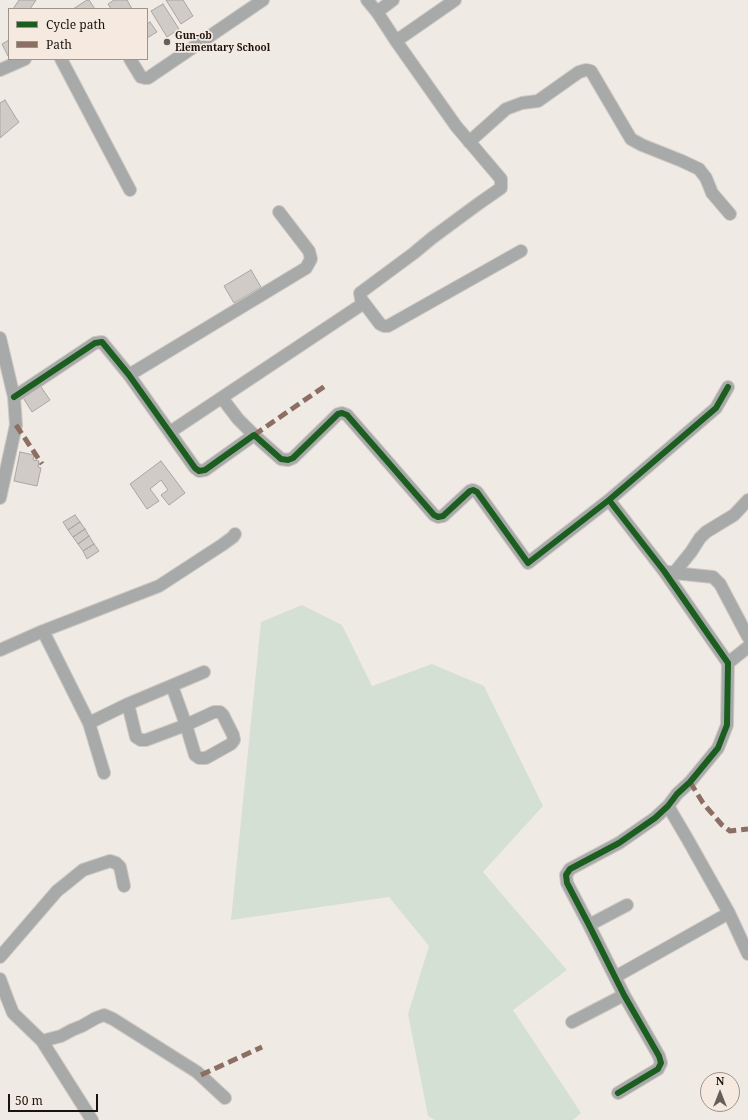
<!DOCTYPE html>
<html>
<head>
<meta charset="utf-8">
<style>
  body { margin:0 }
  #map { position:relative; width:748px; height:1120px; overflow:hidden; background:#f0eae5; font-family:"Noto Serif",serif }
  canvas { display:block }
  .legend { position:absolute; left:8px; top:8px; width:140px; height:52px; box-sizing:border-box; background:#f5e9e0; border:1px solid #9d948d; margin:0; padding:5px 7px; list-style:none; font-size:12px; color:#181411 }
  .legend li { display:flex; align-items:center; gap:8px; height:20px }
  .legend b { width:20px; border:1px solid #9d948d }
  .north { position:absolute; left:700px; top:1072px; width:40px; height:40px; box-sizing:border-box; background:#f5e9e0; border:1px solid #9d948d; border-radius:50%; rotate:0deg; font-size:11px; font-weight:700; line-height:16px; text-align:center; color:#181411 }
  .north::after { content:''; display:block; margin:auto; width:14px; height:18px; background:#645f5b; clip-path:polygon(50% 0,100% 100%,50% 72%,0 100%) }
  .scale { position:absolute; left:8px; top:1094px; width:90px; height:18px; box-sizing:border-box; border:2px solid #181411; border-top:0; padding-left:5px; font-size:12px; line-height:14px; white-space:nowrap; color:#181411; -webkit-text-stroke:3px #f5e9e0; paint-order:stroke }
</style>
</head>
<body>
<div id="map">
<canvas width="748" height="1120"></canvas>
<ul class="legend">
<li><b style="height:5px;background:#1b5e20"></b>Cycle path</li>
<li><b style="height:5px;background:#8d6e63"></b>Path</li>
</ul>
<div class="north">N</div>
<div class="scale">50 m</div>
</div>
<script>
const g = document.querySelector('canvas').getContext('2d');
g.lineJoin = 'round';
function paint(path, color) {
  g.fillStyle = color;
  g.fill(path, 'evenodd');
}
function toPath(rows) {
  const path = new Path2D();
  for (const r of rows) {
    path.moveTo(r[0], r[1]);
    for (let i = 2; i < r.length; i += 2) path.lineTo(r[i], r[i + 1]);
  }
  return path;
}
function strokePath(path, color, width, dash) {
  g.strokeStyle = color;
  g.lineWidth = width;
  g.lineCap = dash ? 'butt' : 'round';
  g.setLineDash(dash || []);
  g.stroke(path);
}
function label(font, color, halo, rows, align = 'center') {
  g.font = font + ' "Noto Serif",serif';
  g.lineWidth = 3.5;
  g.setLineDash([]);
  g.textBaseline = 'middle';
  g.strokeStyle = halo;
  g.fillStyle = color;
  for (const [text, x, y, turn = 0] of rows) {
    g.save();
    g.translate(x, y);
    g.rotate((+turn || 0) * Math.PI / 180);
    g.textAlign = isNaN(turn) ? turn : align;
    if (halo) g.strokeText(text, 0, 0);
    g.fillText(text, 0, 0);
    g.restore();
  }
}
paint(toPath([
  [302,605,342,625,372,686,432,664,484,686,543,806,483,872,567,970,513,1010,581,1113,573,1120,435,1120,428,1116,408,1014,429,946,389,897,231,920,261,622]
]), '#d5e0d4');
const building = toPath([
  [19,0,36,0,30,9,13,9,19,0],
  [87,0,89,0,95,9,73,9,87,0],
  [114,0,127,0,132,9,111,9,108,4,114,0],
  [166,0,183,0,193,16,181,24,166,0],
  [163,4,179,29,167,37,151,11,163,4],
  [150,22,157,32,147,38,147,24,150,22],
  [9,40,9,55,8,56,2,44,9,40],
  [5,100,16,118,19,122,0,138,0,103,5,100],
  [251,270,261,287,234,303,224,286,251,270],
  [39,384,50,400,32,412,22,396,39,384],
  [20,452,34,455,33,460,39,461,38,467,41,468,37,486,14,481,20,452],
  [161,461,185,493,169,505,161,495,168,490,161,480,150,489,159,501,147,509,130,484,161,461],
  [75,515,80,522,68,530,63,522,75,515],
  [80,522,85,529,73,537,68,530,80,522],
  [85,529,89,536,78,544,73,537,85,529],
  [89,536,94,544,83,551,78,544,89,536],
  [94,544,99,551,87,559,83,551,94,544]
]);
paint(building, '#d0cbc7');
strokePath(building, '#a9a5a1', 1);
const minor = toPath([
  [367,0,377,12,396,41,456,126,501,179,501,188,478,204,432,238,414,253,360,293,361,299,380,324,384,326,388,326,521,251],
  [377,12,393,0],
  [396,41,455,0],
  [61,59,130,190],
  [130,59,141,77,145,78,148,78,263,0],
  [0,70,25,59],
  [469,142,506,109,522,103,538,101,579,72,586,70,591,71,631,139,642,145,682,161,699,169,706,178,712,193,730,214],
  [0,338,14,397,16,425,0,498],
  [129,375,306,268,311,259,309,251,279,212],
  [14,397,95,343,102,342,129,375,195,468,199,471,205,470,254,435,281,459,288,460,293,458,338,414,342,413,347,415,434,515,438,517,443,516,470,491,473,490,477,492,528,563,609,500,716,408,728,387],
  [222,398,238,419,254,435],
  [170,432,364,303],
  [609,500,664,571,728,663,727,725,718,748,690,782,677,794,668,806,655,818,619,843,570,869,566,875,567,883,589,925,624,995,659,1056,661,1063,658,1069,618,1093],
  [664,571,674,573,691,552,700,538,706,532,734,515,748,500],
  [674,573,713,577,720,584,748,637],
  [43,631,89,723,104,773],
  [0,650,43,631,159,586,222,545,233,537,235,534],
  [728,663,748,647],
  [128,704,136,737,141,740,146,740,186,725,214,712,220,712,223,715,233,735,234,740,231,744,206,758,199,758,195,755,186,725,172,686],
  [89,723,128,704,204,672],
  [668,806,688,840,729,913,748,954],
  [589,925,627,905],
  [0,957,57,891,67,883,83,870,110,861,116,863,120,867,124,886],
  [615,977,729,913],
  [0,979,7,998,13,1013,42,1041,61,1036,72,1030,82,1026,96,1018,104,1015,113,1019,197,1072,225,1098],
  [572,1022,624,995],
  [42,1041,92,1120]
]);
strokePath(minor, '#cdc8c4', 14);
strokePath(minor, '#a8a9a9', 12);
strokePath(toPath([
  [16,425,42,464],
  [254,435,325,386],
  [690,782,703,803,722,825,730,831,748,829],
  [201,1075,262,1047]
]), '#8d6e63', 5, [10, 5]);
strokePath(toPath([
  [14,397,95,343,102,342,129,375,195,468,199,471,205,470,254,435,281,459,288,460,293,458,338,414,342,413,347,415,434,515,438,517,443,516,470,491,473,490,477,492,528,563,609,500,716,408,728,387],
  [609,500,664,571,728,663,727,725,718,748,690,782,677,794,668,806,655,818,619,843,570,869,566,875,567,883,589,925,624,995,659,1056,661,1063,658,1069,618,1093]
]), '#1b5e20', 6);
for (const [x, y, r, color] of [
  [167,42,4,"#645f5b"]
]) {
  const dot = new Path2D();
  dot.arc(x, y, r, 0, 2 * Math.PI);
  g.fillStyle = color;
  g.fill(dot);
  strokePath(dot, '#f5e9e0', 1.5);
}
label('bold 10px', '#181411', '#f5e9e0', [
  ["Gun-ob",175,36],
  ["Elementary School",175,48]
], 'left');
</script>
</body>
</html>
